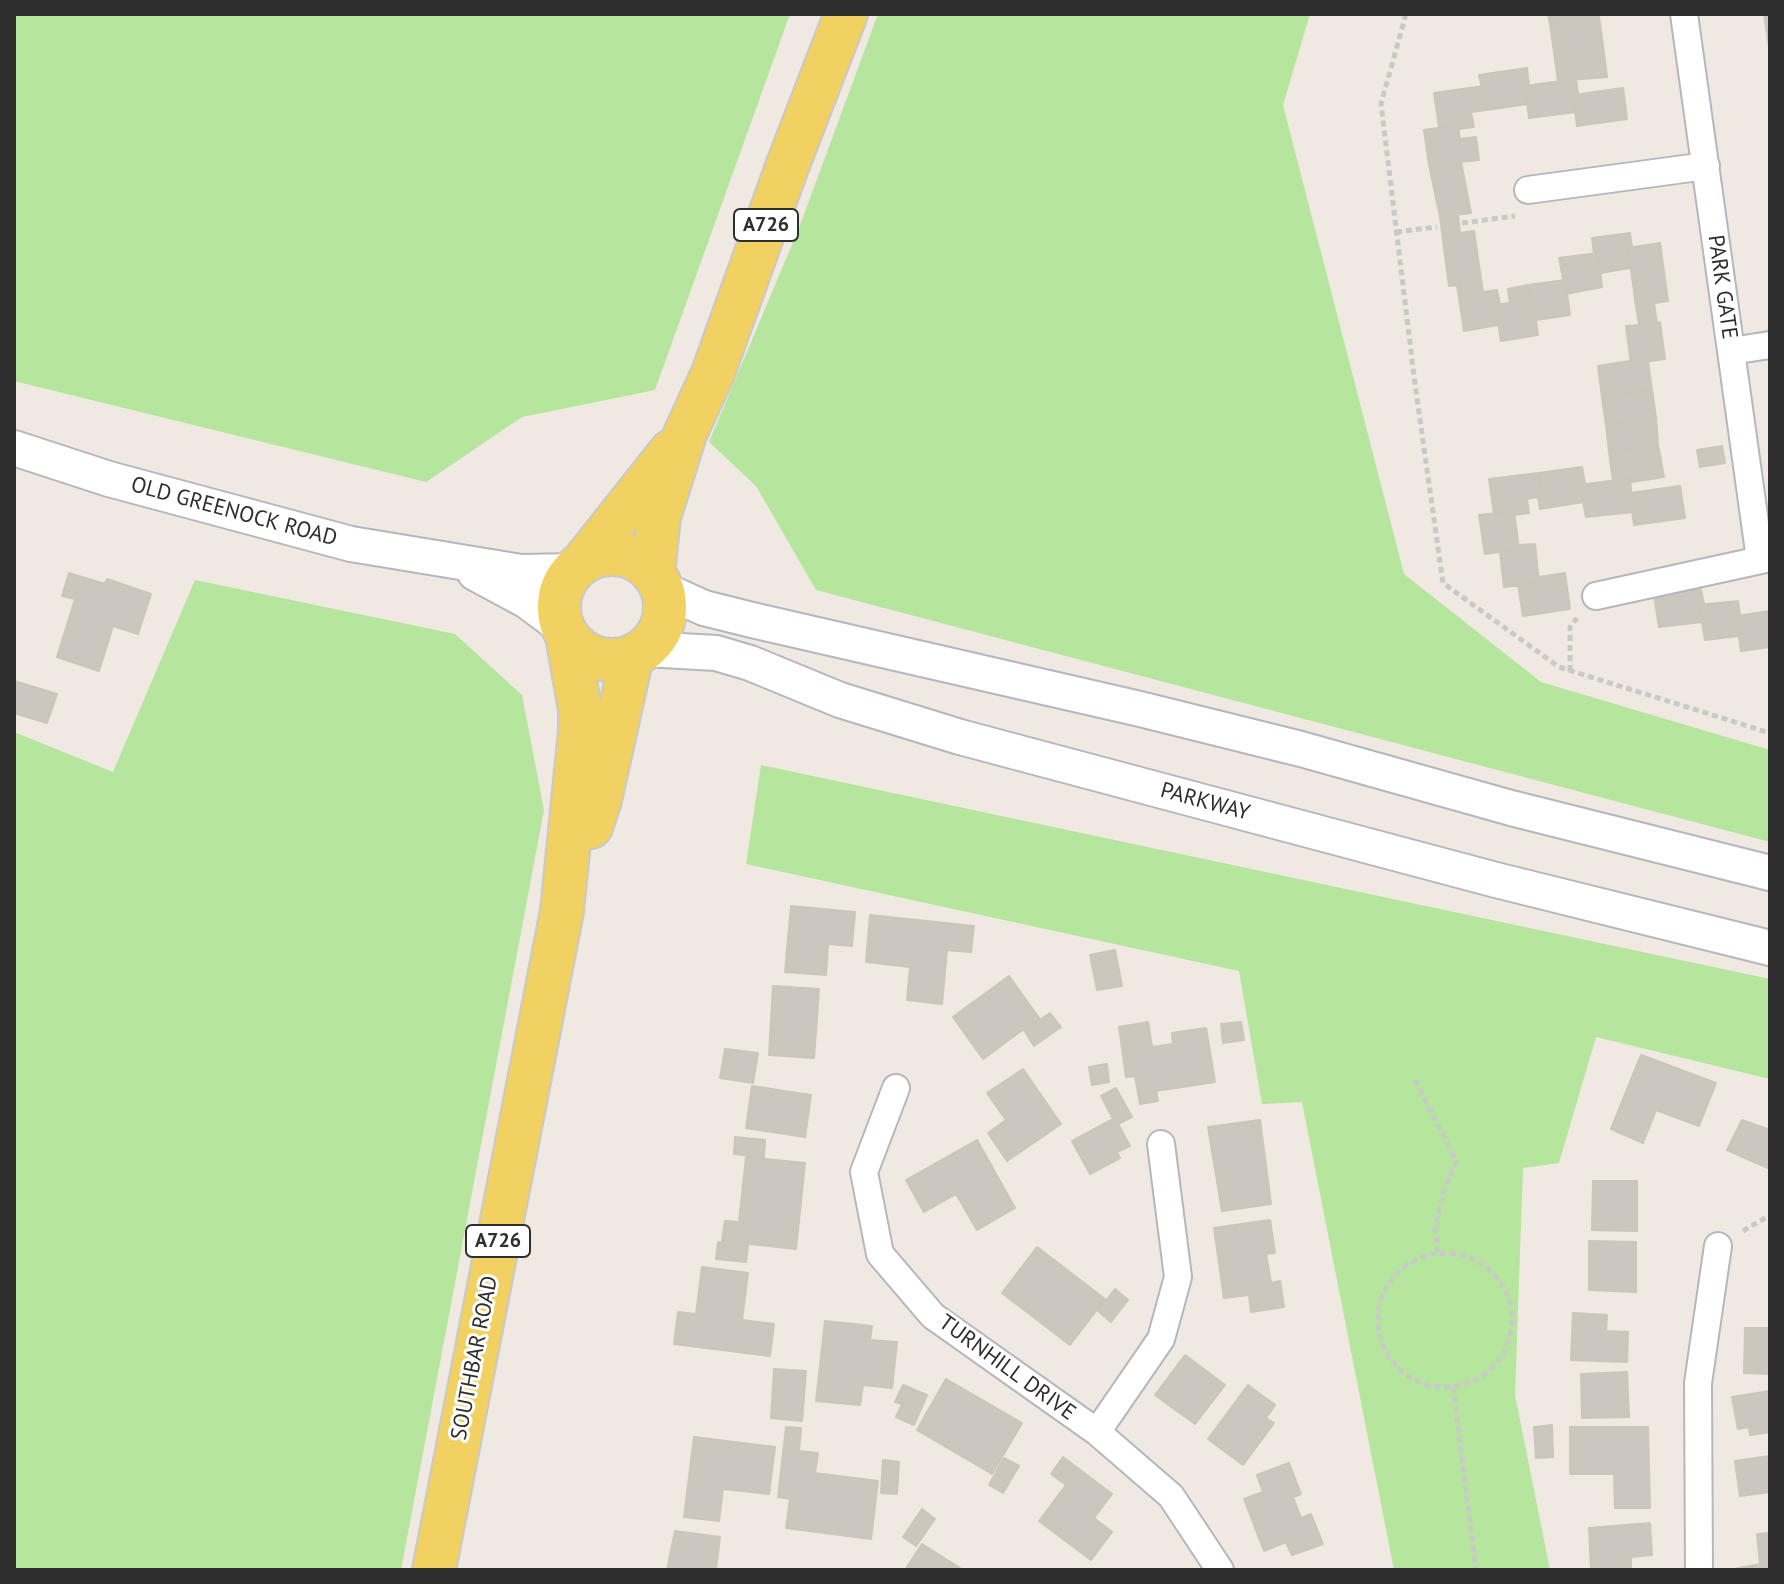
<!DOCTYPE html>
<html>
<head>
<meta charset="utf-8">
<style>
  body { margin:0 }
  #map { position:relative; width:1784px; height:1584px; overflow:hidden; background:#efe9e1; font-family:"PT Sans",sans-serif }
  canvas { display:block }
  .frame { position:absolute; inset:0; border:16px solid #2e2e2e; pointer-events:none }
</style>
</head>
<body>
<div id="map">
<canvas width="1784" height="1584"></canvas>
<div class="frame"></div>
</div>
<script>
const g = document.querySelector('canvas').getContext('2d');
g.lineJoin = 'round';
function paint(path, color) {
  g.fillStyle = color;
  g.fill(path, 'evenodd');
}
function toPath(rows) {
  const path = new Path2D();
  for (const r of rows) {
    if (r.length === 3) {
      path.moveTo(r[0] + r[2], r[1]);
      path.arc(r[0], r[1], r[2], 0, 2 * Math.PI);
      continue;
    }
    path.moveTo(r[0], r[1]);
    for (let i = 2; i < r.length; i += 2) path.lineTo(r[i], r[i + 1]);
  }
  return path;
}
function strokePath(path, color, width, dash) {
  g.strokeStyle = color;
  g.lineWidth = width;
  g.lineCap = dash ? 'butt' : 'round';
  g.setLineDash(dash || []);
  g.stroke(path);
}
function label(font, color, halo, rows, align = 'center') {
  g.font = font + ' "PT Sans",sans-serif';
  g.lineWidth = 6;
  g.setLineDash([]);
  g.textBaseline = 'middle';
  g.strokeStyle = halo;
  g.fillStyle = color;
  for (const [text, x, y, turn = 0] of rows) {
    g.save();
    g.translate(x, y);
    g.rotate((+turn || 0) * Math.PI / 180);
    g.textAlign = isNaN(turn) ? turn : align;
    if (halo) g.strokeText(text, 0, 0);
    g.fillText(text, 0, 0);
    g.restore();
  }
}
paint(toPath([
  [14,14,790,14,655,390,522,417,426,482,14,381],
  [878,14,1310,14,1283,105,1404,574,1541,682,1770,750,1770,842,816,590,756,486,709,442,799,228],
  [195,580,455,634,522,695,544,810,401,1570,14,1570,14,732,113,772],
  [761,765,1770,979,1770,1079,1596,1037,1559,1163,1523,1168,1515,1395,1550,1570,1394,1570,1302,1102,1262,1104,1239,971,746,864]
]), '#b6e59e');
const building = toPath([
  [1548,14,1599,14,1599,17,1550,24,1548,14],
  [1764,14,1770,14,1770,53,1764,14],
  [1599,17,1603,46,1554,52,1550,24,1599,17],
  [1603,46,1607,77,1558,81,1554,52,1603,46],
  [1527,68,1529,86,1525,86,1527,104,1487,110,1479,75,1527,68],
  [1576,79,1578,94,1573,95,1576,112,1529,118,1525,86,1576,79],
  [1484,86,1487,110,1471,112,1474,127,1459,129,1458,125,1439,127,1434,93,1484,86],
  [1623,88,1627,119,1577,126,1573,95,1623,88],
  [1458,125,1460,139,1476,137,1479,160,1429,165,1424,130,1458,125],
  [1461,162,1471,213,1440,217,1429,165,1461,162],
  [1458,214,1460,233,1474,231,1481,279,1476,280,1476,283,1449,286,1440,217,1458,214],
  [1630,233,1632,248,1628,248,1631,268,1600,273,1598,253,1594,253,1592,238,1630,233],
  [1660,243,1668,301,1636,306,1628,248,1660,243],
  [1598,253,1602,287,1566,294,1559,258,1598,253],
  [1481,279,1483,292,1497,290,1500,305,1495,305,1498,325,1464,331,1457,285,1476,283,1476,280,1481,279],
  [1565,280,1570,315,1536,320,1528,285,1565,280],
  [1528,285,1530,301,1533,300,1538,335,1501,341,1495,305,1510,303,1508,289,1528,285],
  [1654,303,1657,323,1660,322,1665,359,1631,364,1626,326,1639,325,1636,306,1654,303],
  [1630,361,1631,364,1648,362,1652,390,1602,397,1598,366,1630,361],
  [1652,390,1656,418,1606,425,1602,397,1652,390],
  [1656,418,1658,445,1609,452,1606,425,1656,418],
  [1658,445,1664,477,1631,482,1630,478,1613,481,1609,452,1658,445],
  [1722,446,1725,463,1700,467,1697,450,1722,446],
  [1582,467,1585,484,1580,485,1583,502,1540,509,1538,497,1542,496,1539,473,1582,467],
  [1539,473,1542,496,1527,499,1529,513,1514,515,1514,511,1494,514,1489,479,1539,473],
  [1630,478,1633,512,1586,517,1580,485,1630,478],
  [1680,486,1685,518,1634,525,1630,493,1680,486],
  [1514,511,1519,549,1485,554,1479,515,1514,511],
  [1535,544,1539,582,1504,587,1500,552,1519,549,1519,545,1535,544],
  [69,573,105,584,107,579,151,594,138,634,113,626,99,671,57,657,75,599,62,596,69,573],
  [1565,573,1570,609,1523,616,1518,584,1539,582,1539,577,1565,573],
  [1701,589,1704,605,1699,605,1702,622,1659,627,1654,596,1701,589],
  [1738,601,1740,615,1736,616,1739,636,1705,640,1699,605,1738,601],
  [1770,611,1770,647,1741,651,1736,616,1770,611],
  [14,681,57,694,47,723,14,713,14,681],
  [791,906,855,912,852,946,828,944,826,975,785,972,791,906],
  [870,915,974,926,971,952,947,950,942,1004,907,1000,910,967,866,962,870,915],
  [1115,950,1122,986,1097,990,1090,955,1115,950],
  [1009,976,1039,1018,983,1059,953,1017,1009,976],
  [773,986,819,989,814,1058,769,1055,773,986],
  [1050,1013,1061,1027,1034,1046,1024,1030,1050,1013],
  [1148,1022,1152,1047,1173,1044,1172,1033,1206,1028,1215,1082,1156,1091,1158,1101,1140,1104,1135,1076,1126,1077,1119,1027,1148,1022],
  [1241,1022,1244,1040,1223,1043,1221,1024,1241,1022],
  [725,1049,758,1053,753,1083,720,1078,725,1049],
  [1641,1055,1716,1083,1699,1126,1656,1110,1643,1143,1611,1129,1641,1055],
  [1107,1064,1109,1082,1092,1085,1089,1067,1107,1064],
  [1023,1069,1061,1124,1007,1161,988,1133,1006,1120,987,1093,1023,1069],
  [752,1086,811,1095,805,1137,746,1128,752,1086],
  [1116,1088,1132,1117,1118,1124,1130,1146,1117,1152,1120,1158,1090,1174,1072,1141,1113,1119,1101,1096,1116,1088],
  [1260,1120,1271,1204,1222,1211,1208,1127,1260,1120],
  [1742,1120,1770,1130,1770,1169,1727,1150,1742,1120],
  [735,1137,765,1140,764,1157,734,1154,735,1137],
  [977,1140,1015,1208,977,1230,956,1194,924,1212,906,1180,977,1140],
  [746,1157,805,1163,796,1249,722,1241,725,1221,739,1222,746,1157],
  [1593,1181,1637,1181,1637,1231,1592,1230,1593,1181],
  [1270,1220,1275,1253,1266,1254,1271,1283,1280,1281,1284,1307,1251,1312,1249,1295,1224,1298,1214,1228,1270,1220],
  [1589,1241,1636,1242,1636,1292,1589,1290,1589,1241],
  [718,1242,748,1246,746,1262,716,1259,718,1242],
  [1037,1247,1105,1299,1070,1345,1002,1293,1037,1247],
  [702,1267,748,1273,742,1320,774,1324,770,1356,674,1344,678,1312,696,1314,702,1267],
  [1115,1289,1128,1300,1111,1322,1098,1311,1115,1289],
  [1573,1313,1607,1315,1606,1331,1628,1332,1627,1362,1571,1360,1573,1313],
  [825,1321,872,1326,870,1340,897,1342,892,1388,863,1385,860,1405,816,1401,825,1321],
  [1745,1328,1770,1328,1770,1374,1744,1373,1745,1328],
  [1185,1355,1225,1385,1195,1424,1155,1395,1185,1355],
  [774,1369,806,1371,802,1421,771,1418,774,1369],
  [1627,1372,1629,1417,1582,1418,1581,1374,1627,1372],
  [946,1379,1022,1423,992,1474,917,1430,946,1379],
  [903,1385,927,1395,914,1425,896,1417,902,1404,895,1402,903,1385],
  [1248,1385,1275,1405,1266,1418,1274,1423,1243,1465,1208,1439,1248,1385],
  [1770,1391,1770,1432,1750,1435,1749,1427,1738,1429,1732,1397,1770,1391],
  [1552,1425,1553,1457,1536,1458,1534,1427,1552,1425],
  [786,1427,801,1428,799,1451,818,1453,815,1473,878,1481,871,1539,786,1528,790,1499,778,1497,786,1427],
  [1570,1427,1648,1427,1650,1508,1615,1508,1614,1474,1570,1474,1570,1427],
  [694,1437,775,1447,769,1494,723,1489,719,1521,684,1517,694,1437],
  [1770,1456,1770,1492,1740,1496,1735,1461,1770,1456],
  [1063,1457,1112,1494,1094,1518,1112,1532,1091,1560,1039,1521,1066,1485,1051,1474,1063,1457],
  [1004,1458,1019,1466,1003,1493,989,1485,1004,1458],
  [883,1460,899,1462,897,1494,881,1493,883,1460],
  [1289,1463,1301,1494,1293,1497,1301,1518,1311,1514,1323,1544,1292,1555,1286,1542,1264,1551,1244,1499,1263,1492,1257,1475,1289,1463],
  [922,1509,935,1519,916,1546,903,1537,922,1509],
  [1650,1523,1652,1555,1631,1557,1631,1570,1591,1570,1589,1528,1650,1523],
  [675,1531,720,1537,716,1570,667,1570,675,1531],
  [1770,1533,1770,1570,1729,1570,1760,1564,1757,1534,1770,1533],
  [922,1544,963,1570,905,1570,922,1544]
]);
paint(building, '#cbc7bf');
strokePath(building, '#cbc5ba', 2);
const minor = toPath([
  [1684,14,1760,559],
  [1528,190,1706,166],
  [1731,351,1770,345],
  [1596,596,1770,558],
  [896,1088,864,1172,880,1254,933,1316,1097,1432,1171,1496,1220,1570],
  [1097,1432,1161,1339,1178,1277,1161,1144],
  [1699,1570,1698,1383,1718,1246]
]);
const tertiary = toPath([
  [14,448,109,479,351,544,521,572,573,571],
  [475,573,527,601,562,627],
  [662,589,704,608,752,620,1140,709,1301,749,1511,808,1770,873],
  [645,649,716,653,750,663,840,700,960,737,1496,880,1770,948]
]);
const primary = toPath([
  [612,607,53],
  [583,562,671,451],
  [653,574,659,517,685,434,713,373,787,167,846,14],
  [591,827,600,800,632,656],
  [434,1570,562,911,580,731,580,709,567,636]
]);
strokePath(minor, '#b4b7c1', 30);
strokePath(tertiary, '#b4b7c1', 38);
strokePath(primary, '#c9c9c9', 46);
strokePath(toPath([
  [1406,14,1381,104,1415,384,1443,583,1559,667,1770,733],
  [1462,223,1515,216],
  [1396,232,1437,227],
  [1570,671,1570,627,1577,618],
  [1415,1080,1456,1161,1443,1193,1435,1228,1438,1252],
  [1743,1231,1770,1215],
  [1445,1320,67],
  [1453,1387,1476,1570]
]), '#c9c9c9', 5, [6, 4]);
strokePath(minor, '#fff', 26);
strokePath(tertiary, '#fff', 34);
strokePath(primary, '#f2d163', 42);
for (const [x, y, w] of [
  [766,225,64],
  [498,1241,64]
]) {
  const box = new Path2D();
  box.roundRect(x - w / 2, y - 16, w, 32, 6);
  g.fillStyle = '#fff';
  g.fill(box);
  strokePath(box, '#2e2e2e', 2);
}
label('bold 20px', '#2e2e2e', null, [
  ["A726",766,225],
  ["A726",498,1241]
]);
label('22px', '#2e2e2e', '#fff', [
  ["PARK GATE",1722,287,82],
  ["OLD GREENOCK ROAD",234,512,15],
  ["PARKWAY",1205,802,15],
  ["SOUTHBAR ROAD",475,1358,-79],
  ["TURNHILL DRIVE",1007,1368,36]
]);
</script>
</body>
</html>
